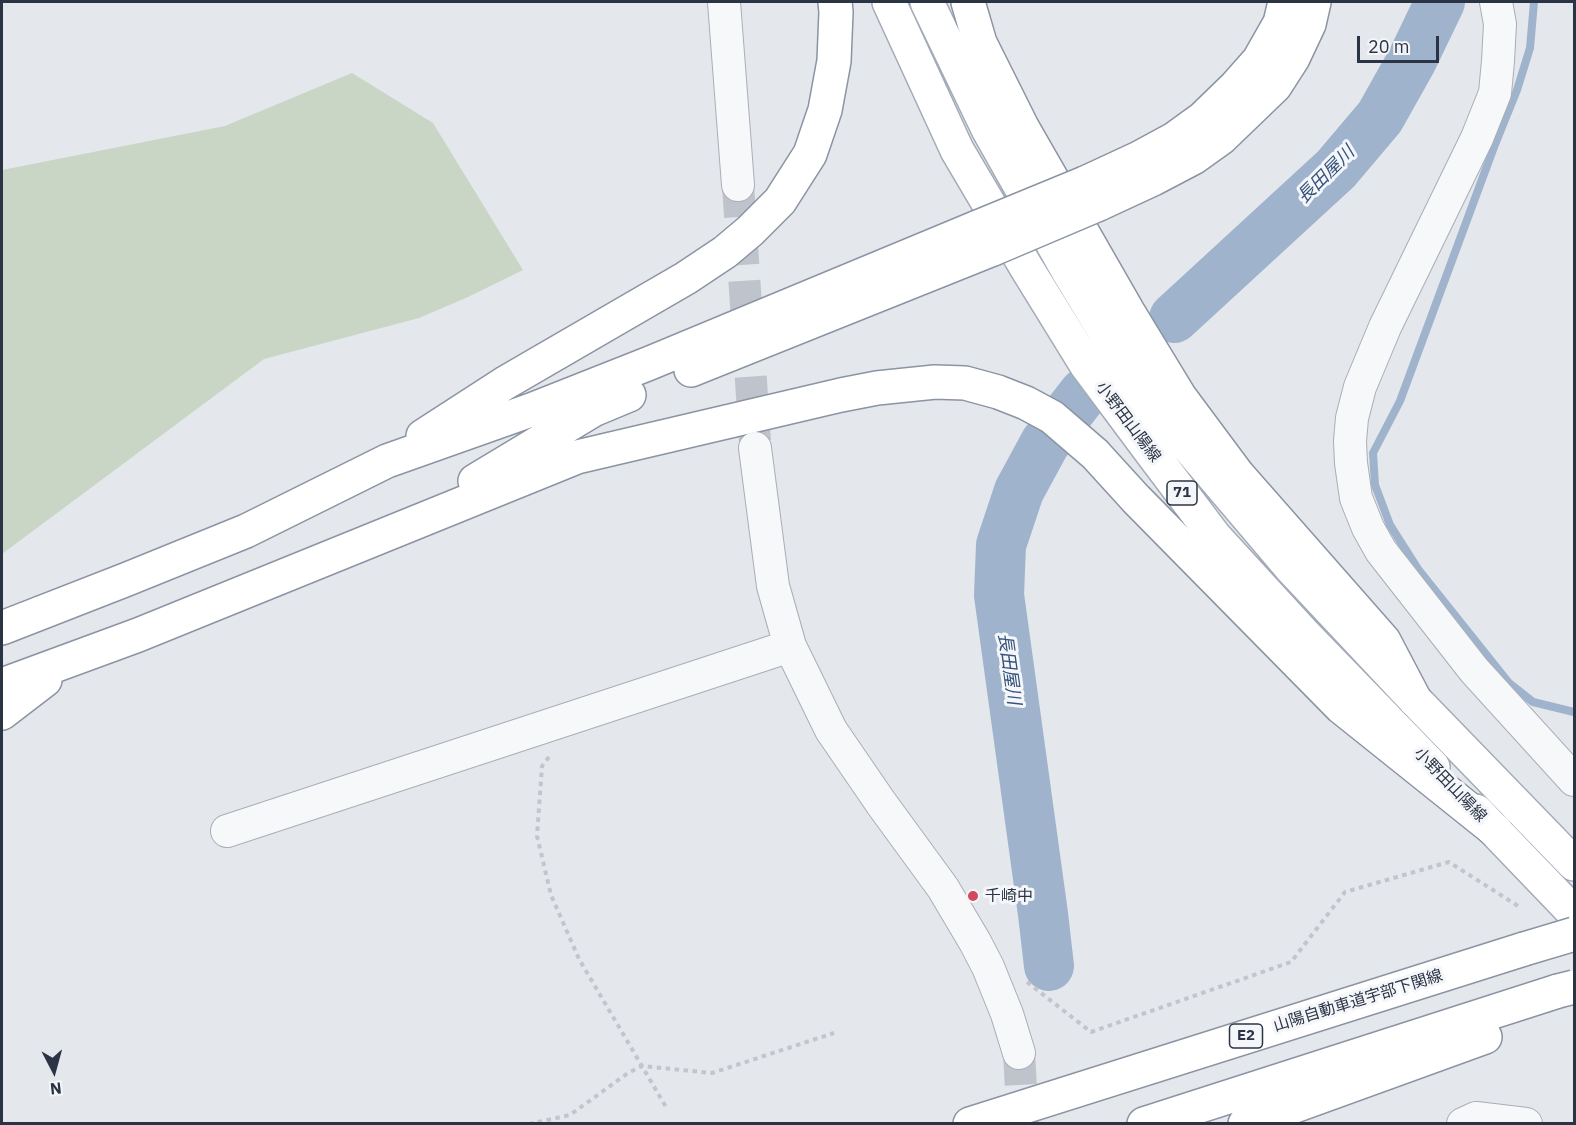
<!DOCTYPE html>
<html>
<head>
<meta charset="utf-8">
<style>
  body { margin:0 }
  #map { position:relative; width:1576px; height:1125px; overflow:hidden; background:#e4e7ec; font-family:"IBM Plex Sans",sans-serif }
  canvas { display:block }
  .frame { position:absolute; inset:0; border:3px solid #2b3445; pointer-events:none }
  .north { position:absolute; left:24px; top:1041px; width:60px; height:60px; -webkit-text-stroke:4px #f4f6f9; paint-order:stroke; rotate:174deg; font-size:16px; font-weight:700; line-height:24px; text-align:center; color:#2b3445 }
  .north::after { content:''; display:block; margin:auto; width:21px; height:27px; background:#2b3445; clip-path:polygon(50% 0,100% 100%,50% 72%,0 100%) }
  .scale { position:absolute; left:1357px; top:36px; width:82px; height:27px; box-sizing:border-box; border:3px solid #2b3445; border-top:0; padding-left:8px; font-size:18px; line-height:21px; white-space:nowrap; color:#2b3445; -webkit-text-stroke:4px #f4f6f9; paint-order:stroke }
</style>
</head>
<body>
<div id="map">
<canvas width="1576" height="1125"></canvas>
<div class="frame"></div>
<div class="north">N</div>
<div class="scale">20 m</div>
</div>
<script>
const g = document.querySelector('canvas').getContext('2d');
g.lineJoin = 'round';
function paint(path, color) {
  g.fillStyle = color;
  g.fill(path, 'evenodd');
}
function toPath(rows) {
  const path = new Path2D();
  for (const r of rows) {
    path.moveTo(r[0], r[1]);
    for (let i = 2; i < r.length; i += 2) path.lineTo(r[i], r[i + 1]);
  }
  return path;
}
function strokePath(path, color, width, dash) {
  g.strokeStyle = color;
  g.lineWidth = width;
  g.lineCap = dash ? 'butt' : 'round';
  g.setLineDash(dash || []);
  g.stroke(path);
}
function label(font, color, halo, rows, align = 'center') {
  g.font = font + ' "IBM Plex Sans","Noto Sans JP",sans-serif';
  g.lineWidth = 6;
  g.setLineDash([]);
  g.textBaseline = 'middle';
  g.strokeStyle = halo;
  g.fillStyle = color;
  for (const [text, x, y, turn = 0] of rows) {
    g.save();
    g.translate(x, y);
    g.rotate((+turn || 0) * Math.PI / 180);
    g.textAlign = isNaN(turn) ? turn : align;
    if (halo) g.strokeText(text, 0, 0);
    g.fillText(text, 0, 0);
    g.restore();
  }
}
paint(toPath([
  [352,73,433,123,523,270,468,297,419,318,264,359,2,554,2,170,225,126]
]), '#c9d6c5');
strokePath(toPath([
  [1534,2,1530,48,1517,90,1494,147,1400,401,1373,453,1375,485,1390,525,1418,569,1509,683,1533,702,1574,712]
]), '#9fb4cc', 8);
strokePath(toPath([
  [1174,318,1336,169,1380,117,1412,60,1440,2],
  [1049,966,1043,914,999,595,1001,545,1019,491,1045,443,1084,393]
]), '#9fb4cc', 50);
strokePath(toPath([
  [738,185,755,441],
  [1019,1053,1023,1124]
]), '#bfc3cb', 32, [32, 16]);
const minor = toPath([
  [724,2,738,185],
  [1496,2,1500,24,1498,61,1495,93,1477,138,1385,327,1360,387,1352,418,1350,441,1351,463,1356,498,1368,528,1381,551,1474,670,1574,780],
  [755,448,773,586,790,646,831,730,881,803,943,888,975,942,988,967,1007,1014,1019,1053],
  [227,831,790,646],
  [1463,1124,1476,1118,1526,1124]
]);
const major = toPath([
  [889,2,957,150,1026,267,1087,366,1151,452,1215,537,1303,633,1433,767],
  [927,2,989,131,1068,271,1117,352,1175,431,1292,569,1415,700,1574,864],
  [1476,811,1574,913]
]);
const highway = toPath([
  [968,2,980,43,1022,127,1127,310,1180,397,1238,475,1384,641,1415,700],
  [1085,183,1139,158,1174,139,1203,118,1236,86,1259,60,1280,23,1285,2],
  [1099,204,1153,179,1193,158,1221,138,1275,86,1293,58,1309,24,1314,2],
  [691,370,993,249],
  [423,436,505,383,686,278,725,252,750,231,780,201,810,154,825,110,834,61,836,12,835,2],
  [475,481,593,410,629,395],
  [2,628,125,580,246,531,387,461,531,410,650,363,978,227],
  [2,685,138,635,577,457,841,395,877,388,935,382,965,383,998,392,1026,403,1052,417,1095,454,1136,499,1341,707,1496,831],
  [2,713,45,680],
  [970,1124,1524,949],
  [1144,1124,1558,991],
  [1245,1124,1485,1037]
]);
strokePath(minor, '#a9aeb7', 34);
strokePath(major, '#a3abb8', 36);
strokePath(highway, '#8b94a3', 36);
strokePath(toPath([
  [549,757,542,766,537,836,551,895,579,959,666,1107],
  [1027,982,1091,1032,1291,962,1345,892,1449,862,1518,906],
  [529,1124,570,1115,628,1073,642,1066,712,1073,834,1033]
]), '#c2c5cb', 4, [4.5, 4.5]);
strokePath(minor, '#f7f8fa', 32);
strokePath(major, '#fff', 33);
strokePath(highway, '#fff', 33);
const highwayBridge = toPath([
  [978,227,1085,183],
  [993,249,1099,204],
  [1524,949,1574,934],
  [1558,991,1574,987]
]);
strokePath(highwayBridge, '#8b94a3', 36, []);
strokePath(highwayBridge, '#fff', 33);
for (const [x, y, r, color] of [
  [973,896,6,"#d1495b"]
]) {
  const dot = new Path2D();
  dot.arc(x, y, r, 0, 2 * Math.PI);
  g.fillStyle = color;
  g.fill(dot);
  strokePath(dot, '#f4f6f9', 2);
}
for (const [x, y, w] of [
  [1182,493,30],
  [1246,1036,33]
]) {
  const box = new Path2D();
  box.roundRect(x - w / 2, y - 12, w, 24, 4.5);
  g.fillStyle = '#f4f6f9';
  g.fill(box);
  strokePath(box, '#2b3445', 1.5);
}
label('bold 15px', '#2b3445', null, [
  ["71",1182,493],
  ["E2",1246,1036]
]);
label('16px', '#2b3445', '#f4f6f9', [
  ["小野田山陽線",1128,422,53],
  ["小野田山陽線",1450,785,46],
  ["山陽自動車道宇部下関線",1358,1001,-17]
]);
label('16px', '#2b3445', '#f4f6f9', [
  ["千崎中",985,896]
], 'left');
label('italic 18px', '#34527a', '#f4f6f9', [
  ["長田屋川",1326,175,-45],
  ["長田屋川",1009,669,82]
]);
</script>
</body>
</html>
